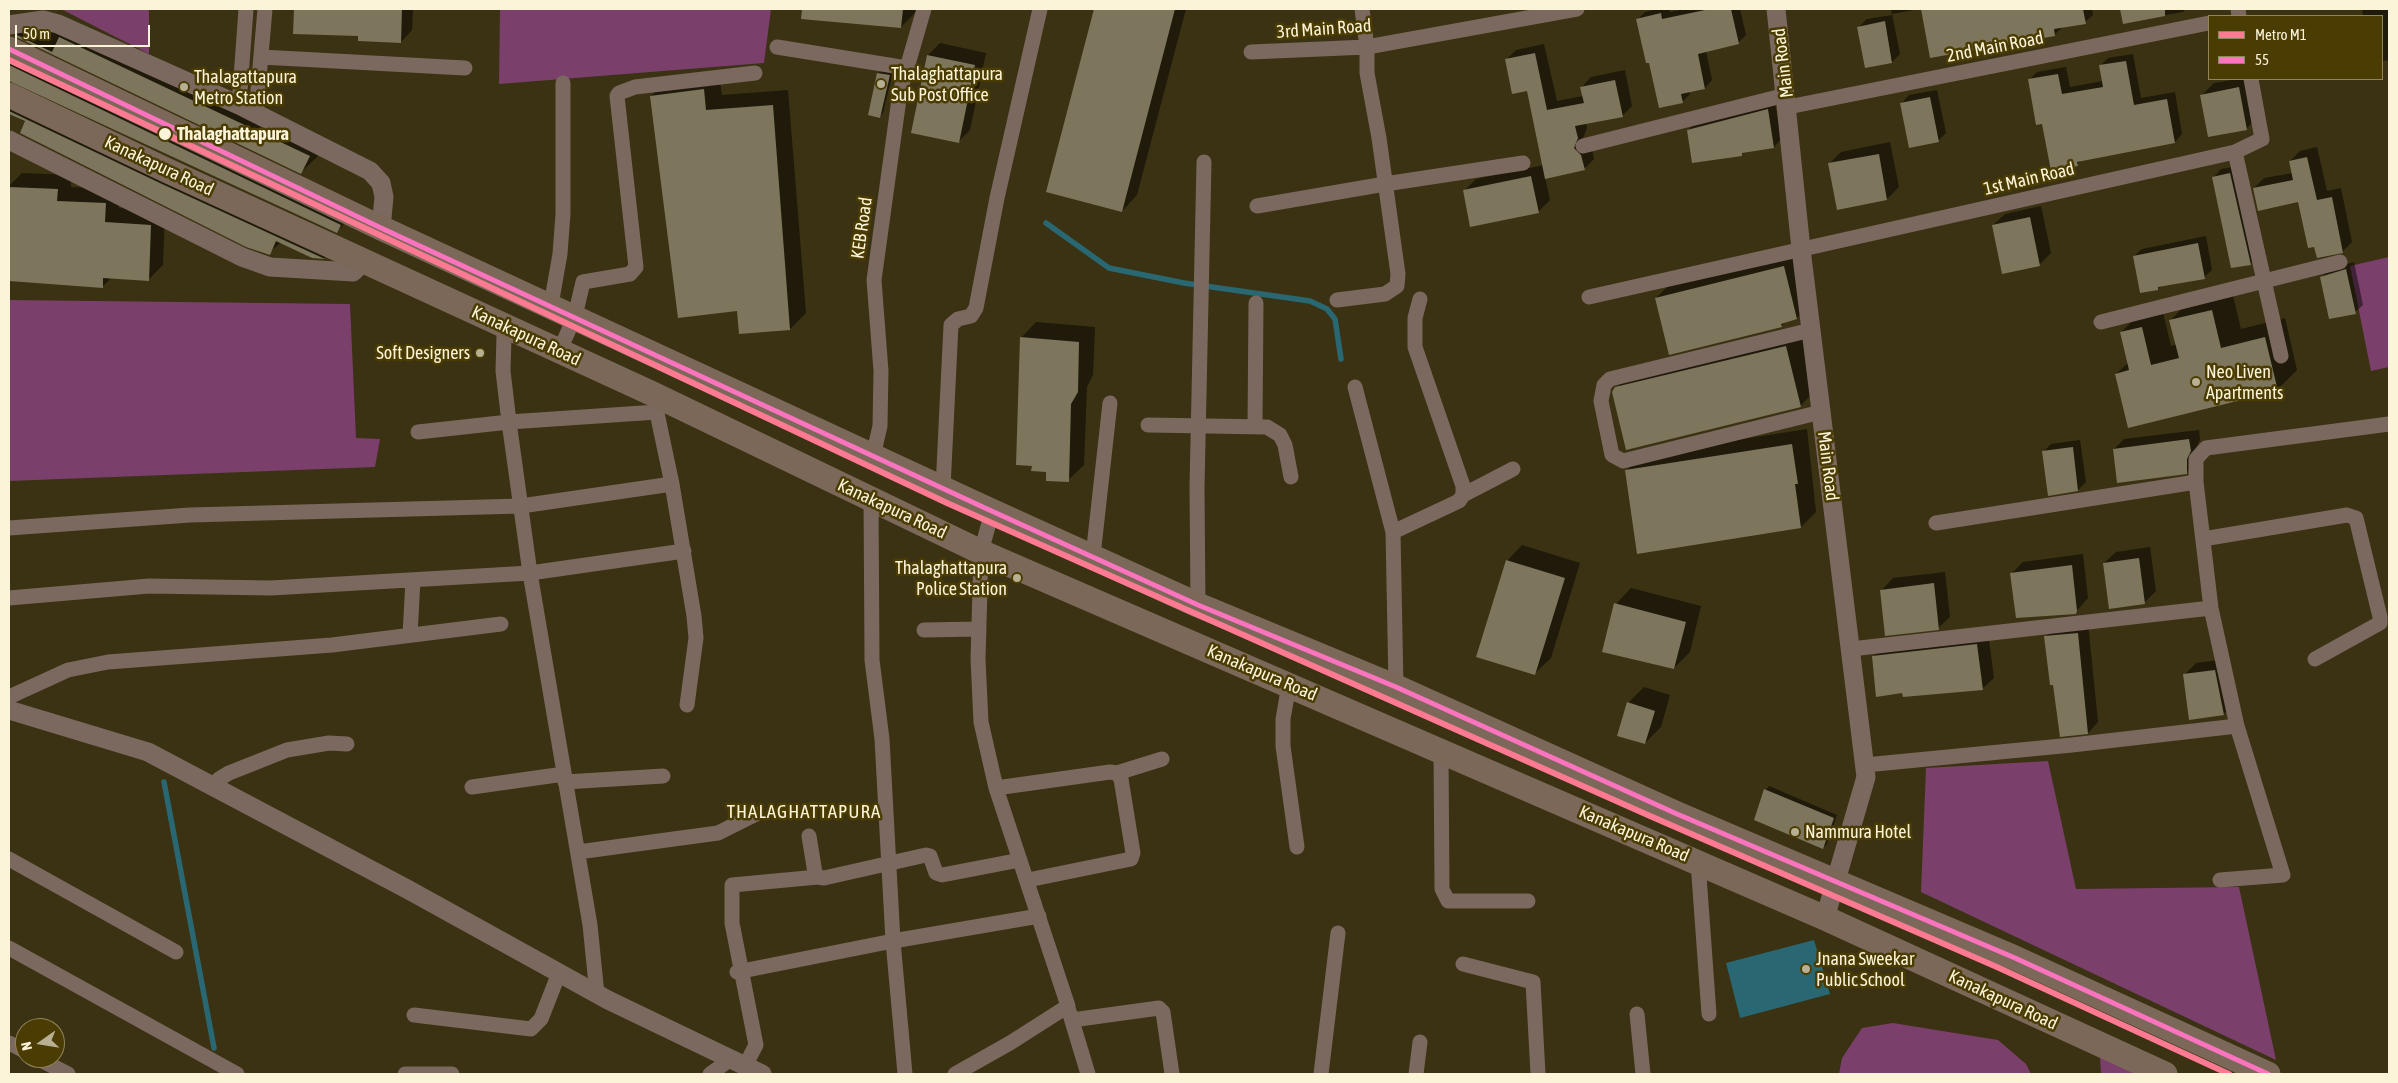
<!DOCTYPE html>
<html>
<head>
<meta charset="utf-8">
<style>
  body { margin:0 }
  #map { position:relative; width:2398px; height:1083px; overflow:hidden; background:#3a3212; font-family:"Asap Condensed",sans-serif }
  canvas { display:block }
  .frame { position:absolute; inset:0; border:10px solid #fcf4d9; pointer-events:none }
  .legend { position:absolute; left:2208px; top:15px; width:175px; height:65px; box-sizing:border-box; background:#4a3c02; border:1px solid #918658; margin:0; padding:6px 9px; list-style:none; font-size:15px; color:#fcf4d9 }
  .legend li { display:flex; align-items:center; gap:10px; height:25px }
  .legend b { width:25px; border:1px solid #918658 }
  .north { position:absolute; left:15px; top:1018px; width:50px; height:50px; box-sizing:border-box; background:#4a3c02; border:1px solid #918658; border-radius:50%; rotate:257deg; font-size:14px; font-weight:700; line-height:20px; text-align:center; color:#fcf4d9 }
  .north::after { content:''; display:block; margin:auto; width:18px; height:22px; background:#b8b093; clip-path:polygon(50% 0,100% 100%,50% 72%,0 100%) }
  .scale { position:absolute; left:15px; top:25px; width:135px; height:22px; box-sizing:border-box; border:2px solid #fcf4d9; border-top:0; padding-left:6px; font-size:15px; line-height:18px; white-space:nowrap; color:#fcf4d9; -webkit-text-stroke:4px #4a3c02; paint-order:stroke }
</style>
</head>
<body>
<div id="map">
<canvas width="2398" height="1083"></canvas>
<div class="frame"></div>
<ul class="legend">
<li><b style="height:6px;background:#fe7a93"></b>Metro M1</li>
<li><b style="height:6px;background:#fc73be"></b>55</li>
</ul>
<div class="north">N</div>
<div class="scale">50 m</div>
</div>
<script>
const g = document.querySelector('canvas').getContext('2d');
g.lineJoin = 'round';
function paint(path, color) {
  g.fillStyle = color;
  g.fill(path, 'evenodd');
}
function toPath(rows) {
  const path = new Path2D();
  for (const r of rows) {
    path.moveTo(r[0], r[1]);
    for (let i = 2; i < r.length; i += 2) path.lineTo(r[i], r[i + 1]);
  }
  return path;
}
function strokePath(path, color, width, dash) {
  g.strokeStyle = color;
  g.lineWidth = width;
  g.lineCap = dash ? 'butt' : 'round';
  g.setLineDash(dash || []);
  g.stroke(path);
}
function label(font, color, halo, rows, align = 'center') {
  g.font = font + ' "Asap Condensed",sans-serif';
  g.lineWidth = 5;
  g.setLineDash([]);
  g.textBaseline = 'middle';
  g.strokeStyle = halo;
  g.fillStyle = color;
  for (const [text, x, y, turn = 0] of rows) {
    g.save();
    g.translate(x, y);
    g.rotate((+turn || 0) * Math.PI / 180);
    g.textAlign = isNaN(turn) ? turn : align;
    if (halo) g.strokeText(text, 0, 0);
    g.fillText(text, 0, 0);
    g.restore();
  }
}
paint(toPath([
  [61,9,149,9,149,54],
  [500,9,771,9,764,63,499,84],
  [2389,257,2389,367,2371,371,2350,266],
  [9,300,350,304,356,438,380,439,375,467,9,481],
  [2048,761,2076,889,2239,887,2276,1060,1921,892,1926,768],
  [1893,1023,1998,1040,2026,1064,2031,1074,1839,1074,1842,1058,1862,1028],
  [2100,1057,2138,1074,2101,1074]
]), '#7a406b');
paint(toPath([
  [1814,940,1830,994,1740,1018,1726,963]
]), '#296872');
paint(toPath([
  [295,9,413,9,412,30,401,42,359,35,294,33],
  [814,9,919,9,901,27,814,19],
  [1095,9,1186,9,1137,195,1122,211,1048,191],
  [1658,9,1669,9,1670,12,1684,9,1740,9,1746,35,1738,43,1706,51,1712,80,1705,88,1689,91,1690,94,1682,102,1650,61,1638,19,1645,12],
  [1891,9,1919,9,1892,14,1900,54,1892,62,1866,66,1859,27,1867,19,1892,15],
  [1922,9,2092,9,2093,15,2085,22,2063,27,2055,34,1931,56],
  [2122,9,2186,9,2183,12,2124,22],
  [2362,9,2389,9,2389,60,2382,61,2382,16,2363,16],
  [31,20,325,140,317,157,301,172,16,35],
  [940,43,986,53,970,130,958,142,913,132,928,55],
  [1544,44,1557,101,1583,96,1582,87,1591,77,1625,70,1632,106,1622,116,1586,123,1587,128,1583,138,1591,145,1594,159,1584,169,1545,177,1550,200,1538,212,1464,191,1476,179,1544,165,1528,89,1506,60,1516,50],
  [2133,54,2141,98,2175,92,2182,134,2175,142,2082,160,2077,164,2043,122,2029,80,2037,72,2066,67,2070,87,2103,81,2100,66,2108,58],
  [9,55,352,216,337,231,10,80,13,88,339,243,324,258,312,257,281,242,269,253,9,113],
  [881,70,893,72,883,113,880,116,878,73],
  [719,74,722,95,788,90,806,313,790,329,651,96,667,81],
  [2238,79,2251,79,2258,117,2246,129,2202,95,2214,83],
  [1937,90,1946,133,1938,141,1902,103,1909,95],
  [1775,102,1781,139,1774,147,1744,152,1742,154,1688,130,1696,122],
  [1890,142,1899,187,1887,199,1838,208,1829,164,1841,152],
  [2317,147,2327,191,2341,188,2352,242,2342,252,2299,200,2254,188,2264,178,2293,173,2290,161,2300,151],
  [2237,166,2258,256,2250,264,2214,177,2221,169],
  [22,173,71,175,71,187,120,189,119,208,165,211,163,265,149,279,111,278,102,287,9,280,9,186],
  [2041,206,2051,253,2039,265,1993,225,2005,214],
  [2206,236,2212,270,2204,277,2161,285,2158,289,2134,256,2142,249],
  [1800,251,1813,303,1797,318,1787,321,1781,326,1656,298,1672,282],
  [2354,262,2363,305,2355,312,2322,277,2330,269],
  [2232,291,2241,329,2285,318,2297,370,2277,390,2116,374,2129,362,2121,332,2141,313,2162,308,2171,346,2177,344,2171,320,2190,300],
  [1036,322,1095,327,1093,375,1087,387,1084,465,1068,480,1047,470,1021,338],
  [1802,331,1816,390,1800,406,1616,388,1632,372],
  [1807,429,1816,512,1801,527,1626,471,1642,455],
  [2199,430,2200,440,2196,448,2196,462,2186,473,2114,449,2124,439],
  [2080,440,2086,482,2078,490,2044,451,2051,444],
  [1522,545,1580,563,1551,658,1535,673,1507,561],
  [2150,547,2156,591,2144,603,2104,563,2116,552],
  [2083,554,2088,598,2075,613,2011,574,2023,562],
  [1945,572,1950,617,1938,628,1882,590,1893,578],
  [1631,588,1701,606,1690,652,1674,668,1616,604],
  [2088,623,2098,722,2088,733,2054,683,2045,637,2055,627],
  [1988,633,1994,678,1982,689,1873,657,1885,645],
  [2227,659,2235,702,2224,714,2184,675,2196,663],
  [1644,687,1670,695,1661,727,1645,743,1628,703],
  [1769,786,1837,815,1827,844,1823,848,1766,790]
]), '#0007');
strokePath(toPath([
  [1046,223,1109,268,1184,283,1310,301,1327,309,1335,319,1341,359],
  [164,782,214,1048]
]), '#296872', 5.5);
paint(toPath([
  [294,9,402,9,401,43,358,41,358,36,293,34],
  [802,9,903,9,901,28,801,19],
  [1094,9,1175,9,1122,212,1046,192],
  [1710,9,1731,9,1739,44,1698,54,1705,89,1681,94,1683,103,1659,108,1649,63,1646,63,1636,19,1661,13,1662,19],
  [1921,9,2083,9,2086,24,2054,29,2055,36,1930,58],
  [2120,9,2165,9,2165,16,2123,24],
  [1885,21,1892,63,1865,68,1857,27],
  [17,35,52,52,59,37,310,156,301,174,14,36],
  [1535,53,1547,110,1584,103,1580,87,1615,80,1623,117,1575,126,1578,138,1574,148,1581,155,1585,170,1545,179,1527,91,1512,94,1505,59],
  [927,55,975,65,959,143,911,133],
  [2126,61,2134,105,2167,99,2175,143,2077,162,2078,166,2051,171,2042,124,2036,125,2028,79,2058,74,2062,94,2103,87,2099,65],
  [9,65,341,225,337,233,9,81],
  [877,73,890,75,880,118,868,115],
  [2239,87,2247,130,2208,137,2200,95],
  [704,89,706,110,773,105,790,330,739,334,737,311,678,318,650,96],
  [1930,97,1939,142,1909,148,1900,103],
  [1768,109,1774,148,1742,153,1742,156,1692,163,1687,130],
  [9,111,162,184,325,259,312,258,276,241,270,255,246,247,20,133,25,121,9,114],
  [1879,154,1887,200,1837,210,1828,163],
  [2307,157,2317,200,2332,197,2343,253,2317,258,2314,247,2308,248,2298,202,2258,211,2253,188,2293,180,2289,161],
  [2230,173,2251,265,2231,268,2212,177],
  [1531,176,1539,213,1470,227,1463,190],
  [9,187,58,189,57,201,106,203,105,222,151,225,149,281,103,278,103,288,9,281],
  [2030,217,2040,266,2002,274,1992,225],
  [2198,243,2205,279,2158,287,2158,290,2140,293,2133,256],
  [1784,266,1797,319,1781,324,1782,327,1669,355,1655,298],
  [2346,269,2356,314,2329,319,2320,277],
  [2212,310,2221,348,2265,337,2278,391,2128,428,2115,374,2129,370,2120,332,2142,327,2151,365,2179,358,2169,320],
  [1020,337,1079,342,1078,392,1071,404,1069,482,1046,481,1046,472,1031,471,1032,466,1016,465],
  [1786,346,1801,407,1626,450,1612,392,1615,387],
  [2189,439,2191,451,2187,459,2187,474,2117,483,2113,449],
  [1792,444,1798,484,1795,484,1801,528,1637,554,1625,470],
  [2073,447,2078,491,2048,496,2042,451],
  [2139,558,2145,604,2109,609,2103,563],
  [1506,560,1565,578,1535,675,1476,657],
  [2072,565,2077,611,2076,614,2016,618,2010,573],
  [1934,583,1939,630,1885,636,1880,590],
  [1614,603,1686,622,1674,669,1602,652],
  [2078,633,2088,734,2060,737,2053,685,2050,685,2044,636],
  [1977,644,1983,690,1903,697,1902,693,1876,697,1872,656],
  [2215,670,2224,715,2189,720,2183,674],
  [1627,702,1655,711,1645,744,1617,736],
  [1764,789,1834,818,1823,849,1754,820]
]), '#7d765d');
strokePath(toPath([
  [2238,9,2239,16],
  [777,47,907,68],
  [1251,52,1367,47,1577,9],
  [261,57,465,68],
  [239,105,246,9],
  [1788,107,2209,23],
  [256,113,265,9],
  [1583,146,1786,95],
  [2235,152,2281,356],
  [1257,206,1385,184,1523,163],
  [1589,297,2235,152,2262,139,2251,79],
  [1337,300,1385,294,1397,286,1398,274,1379,138,1367,73,1367,47,1362,9],
  [551,305,560,254,563,214,563,83],
  [2101,322,2340,262],
  [508,328,504,336,503,371,509,422,530,573,590,925,597,994],
  [1811,330,1610,379,1604,385,1601,401,1612,455,1623,461,1821,412],
  [559,352,575,316,583,282,630,274,636,267,617,96,619,93,635,87,755,73],
  [1355,387,1393,532,1396,687],
  [653,394,672,484,694,616,696,638,687,705],
  [1148,425,1267,427,1280,435,1285,445,1291,477],
  [1255,427,1256,303],
  [418,432,509,422,657,412],
  [873,456,880,426,881,371,874,280,900,92,924,9],
  [943,488,951,325,958,319,971,316,976,308,997,198,1040,9],
  [1463,495,1513,469],
  [871,498,872,660,882,739,893,941,905,1074],
  [1936,523,2196,482],
  [9,528,190,515,521,506,672,484],
  [1393,532,1459,501,1463,495,1463,486,1415,347,1415,318,1420,299],
  [2203,539,2347,515,2356,518,2380,617,2380,623,2315,659],
  [1093,556,1110,403],
  [9,598,149,586,271,588,530,573,684,551],
  [1198,605,1197,487,1204,162],
  [924,630,979,629],
  [410,635,413,580],
  [1851,649,2211,608],
  [1289,685,1283,719,1283,746,1297,847],
  [9,697,68,670,108,662,332,645,501,624],
  [1441,751,1442,889,1448,901,1528,901],
  [1865,765,2072,745,2237,726],
  [1117,773,1162,759],
  [565,782,663,776],
  [213,786,219,779,229,773,287,750,329,743,347,744],
  [472,787,564,774],
  [996,788,1110,772,1117,773,1121,779,1133,853,1131,859,1028,880],
  [809,836,815,873,818,877,824,878,926,855,930,856,936,873,942,875,1020,860],
  [578,852,718,833,756,814],
  [9,859,176,952],
  [1698,862,1709,1014],
  [2220,880,2283,875,2237,726,2211,608,2196,482,2196,459,2206,448,2389,424],
  [9,948,237,1074],
  [1463,964,1533,982,1538,1074],
  [737,972,893,941,1039,916],
  [1069,1011,1088,1074],
  [1637,1014,1643,1074],
  [414,1015,531,1029,541,1019,559,973],
  [1072,1020,1159,1008,1163,1012,1172,1074],
  [9,1043,25,1051],
  [37,1058,68,1074],
  [745,1066,756,1045,732,923,732,885,818,877],
  [405,1074,452,1074],
  [710,1074,731,1059],
  [955,1074,1010,1043,1068,1006,996,788,981,722,978,659,981,552,992,512],
  [1321,1074,1338,933],
  [1416,1074,1420,1042]
]), '#7b685f', 15);
strokePath(toPath([
  [1776,9,1801,249,1866,777,1825,918],
  [9,25,43,20,58,24,239,105,370,171,381,183,384,197,381,228],
  [9,140,242,257,270,267,353,272,365,260],
  [9,710,148,752,407,889,608,1000,762,1074]
]), '#7b685f', 19);
strokePath(toPath([
  [9,49,381,228,985,508,1198,605,1396,687,1677,814,2015,958,2268,1074],
  [9,95,168,171,653,394,981,552,1825,918,2165,1074]
]), '#7c6858', 25);
strokePath(toPath([
  [9,49,381,228,985,508,1198,605,1396,687,1677,814,2015,958,2268,1074]
]), '#fc73be', 5);
strokePath(toPath([
  [9,60,947,503,1650,816,1997,967,2229,1074]
]), '#fe7a93', 6);
for (const [x, y, r, color] of [
  [881,84,5,"#b8b093"],
  [184,87,5,"#b8b093"],
  [165,134,7,"#fcf4d9"],
  [480,353,5,"#b8b093"],
  [2196,382,5,"#b8b093"],
  [1017,578,5,"#b8b093"],
  [1795,832,5,"#b8b093"],
  [1806,969,5,"#b8b093"]
]) {
  const dot = new Path2D();
  dot.arc(x, y, r, 0, 2 * Math.PI);
  g.fillStyle = color;
  g.fill(dot);
  strokePath(dot, '#4a3c02', 2);
}
label('18px', '#fcf4d9', '#4a3c02', [
  ["3rd Main Road",1324,29,-4],
  ["2nd Main Road",1995,47,-11],
  ["Main Road",1783,63,-97],
  ["Kanakapura Road",159,166,25],
  ["1st Main Road",2029,179,-13],
  ["KEB Road",862,228,-82],
  ["Kanakapura Road",526,336,25],
  ["Main Road",1828,466,83],
  ["Kanakapura Road",892,509,25],
  ["Kanakapura Road",1262,673,23],
  ["Kanakapura Road",1634,834,23],
  ["Kanakapura Road",2003,1000,25]
]);
label('18px', '#fcf4d9', '#4a3c02', [
  ["Thalaghattapura",891,74],
  ["Sub Post Office",891,95],
  ["Thalagattapura",194,77],
  ["Metro Station",194,98],
  ["Soft Designers",470,353,"right"],
  ["Neo Liven",2206,372],
  ["Apartments",2206,393],
  ["Thalaghattapura",1007,568,"right"],
  ["Police Station",1007,589,"right"],
  ["Nammura Hotel",1805,832],
  ["Jnana Sweekar",1816,959],
  ["Public School",1816,980]
], 'left');
label('bold 18px', '#fcf4d9', '#4a3c02', [
  ["Thalaghattapura",177,134]
], 'left');
g.letterSpacing = '1px';
label('19px', '#fcf4d9', '#4a3c02', [
  ["THALAGHATTAPURA",804,812]
]);
g.letterSpacing = '0px';
</script>
</body>
</html>
